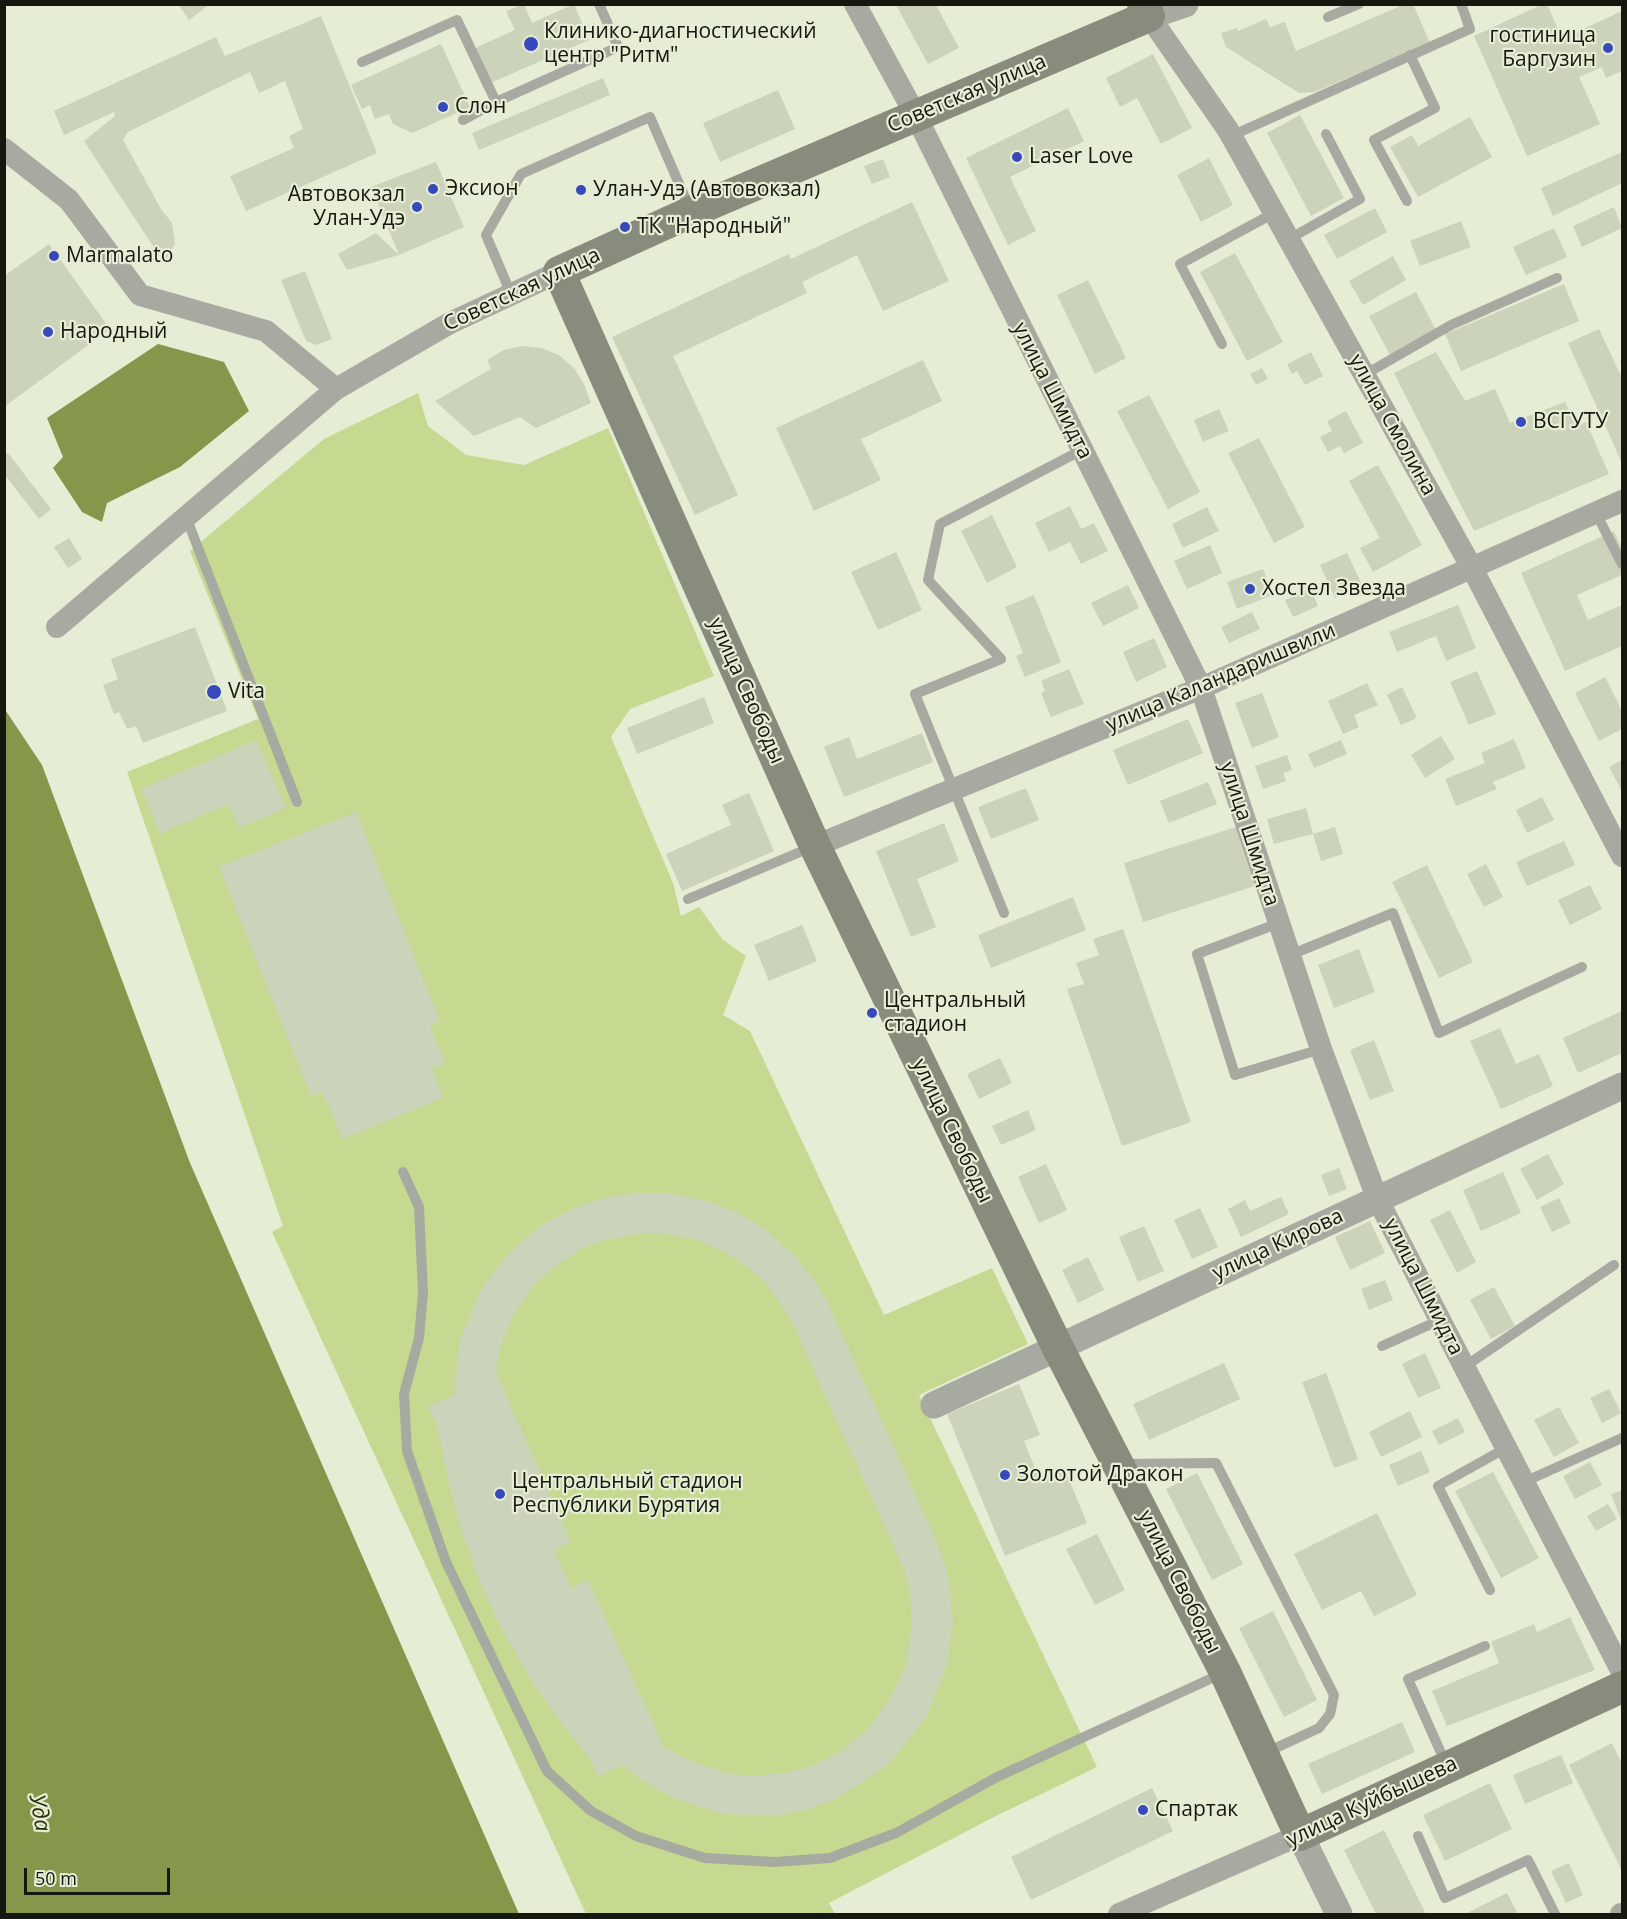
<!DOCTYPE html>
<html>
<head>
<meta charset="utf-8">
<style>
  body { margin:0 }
  #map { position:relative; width:1627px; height:1919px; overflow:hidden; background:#e5edd4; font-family:"Open Sans",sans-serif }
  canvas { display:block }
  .frame { position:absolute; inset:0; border:6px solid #15180f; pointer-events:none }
  .scale { position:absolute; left:24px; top:1868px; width:146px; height:27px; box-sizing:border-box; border:3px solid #15180f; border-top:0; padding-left:8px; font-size:18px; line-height:21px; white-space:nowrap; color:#15180f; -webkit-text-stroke:4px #e5edd4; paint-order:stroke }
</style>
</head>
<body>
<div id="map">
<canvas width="1627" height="1919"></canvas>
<div class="frame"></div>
<div class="scale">50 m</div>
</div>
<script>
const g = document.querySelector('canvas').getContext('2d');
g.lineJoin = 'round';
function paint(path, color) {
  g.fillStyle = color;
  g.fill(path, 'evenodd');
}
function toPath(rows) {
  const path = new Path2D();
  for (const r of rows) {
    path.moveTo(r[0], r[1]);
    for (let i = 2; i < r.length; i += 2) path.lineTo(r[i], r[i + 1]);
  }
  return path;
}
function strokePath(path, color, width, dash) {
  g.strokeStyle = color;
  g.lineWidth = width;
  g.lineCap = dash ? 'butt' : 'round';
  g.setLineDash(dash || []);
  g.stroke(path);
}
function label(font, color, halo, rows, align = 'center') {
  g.font = font + ' "Open Sans",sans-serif';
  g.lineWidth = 4.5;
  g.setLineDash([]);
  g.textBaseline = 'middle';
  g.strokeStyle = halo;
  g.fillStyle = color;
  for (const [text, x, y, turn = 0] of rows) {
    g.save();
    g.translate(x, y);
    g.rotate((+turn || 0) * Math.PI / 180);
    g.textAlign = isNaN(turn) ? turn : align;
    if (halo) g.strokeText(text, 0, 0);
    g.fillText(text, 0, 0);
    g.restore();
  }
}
paint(toPath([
  [418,393,428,426,466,455,524,465,608,428,714,676,630,709,611,737,673,883,681,916,699,907,723,940,746,956,723,1015,750,1031,884,1315,992,1268,1028,1344,919,1395,1097,1767,992,1818,829,1903,835,1914,586,1914,272,1232,283,1226,127,772,258,719,190,551,324,439]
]), '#c5da90');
paint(toPath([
  [158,344,224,362,249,411,180,467,107,503,102,522,82,512,53,468,63,457,47,418],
  [4,708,42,765,190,1163,519,1914,5,1914]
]), '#84974b');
paint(toPath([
  [178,4,210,4,189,20],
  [524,4,532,23,574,4,589,40,488,84,473,49,515,30,506,11],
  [1405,4,1413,4,1430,43,1314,92,1299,93,1226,47,1221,33,1237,28,1238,31,1266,19,1270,27,1285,22,1296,51],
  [1543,4,1547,4,1562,39,1622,11,1622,71,1606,78,1602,67,1579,77,1600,124,1527,156,1474,36],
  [896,5,936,5,959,48,928,64],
  [321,16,377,153,246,211,230,176,294,148,289,136,303,129,285,81,259,93,250,72,128,132,123,140,161,209,172,223,175,244,164,263,84,141,115,116,114,112,64,135,54,111,216,37,225,56],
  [441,44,470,107,412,133,393,124,389,114,375,119,370,105,362,109,351,85],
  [1153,54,1192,128,1161,144,1137,98,1120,107,1106,78],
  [603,78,610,95,479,150,472,133],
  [778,90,795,129,720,162,703,123],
  [1068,108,1084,141,1010,177,1036,231,1008,245,966,158],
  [1300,115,1344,198,1311,216,1267,133],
  [1470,117,1492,157,1418,197,1390,147,1412,135,1418,146],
  [1622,152,1622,183,1553,216,1541,188],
  [1209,158,1233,205,1201,222,1177,175],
  [883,159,890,177,872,184,864,166],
  [436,162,464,227,399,255,371,187],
  [912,202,949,281,883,311,857,255,802,282,807,293,673,356,738,495,695,515,612,337,789,254,791,259],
  [1614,207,1622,228,1582,247,1573,226],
  [1375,208,1387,232,1337,259,1324,235],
  [1461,221,1471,247,1420,266,1410,241],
  [1554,228,1567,257,1526,275,1513,247],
  [376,233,399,255,347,270,338,254],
  [49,244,110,329,4,407,4,276],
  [1235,253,1283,342,1247,361,1200,272],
  [1393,256,1406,280,1363,305,1349,281],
  [305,271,332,339,317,345,306,341,281,280],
  [1088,280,1126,358,1095,374,1057,295],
  [1564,284,1579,321,1461,371,1445,334],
  [1416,292,1436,330,1390,355,1369,316],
  [1599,329,1622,378,1622,463,1568,343],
  [522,346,542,348,559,355,574,368,584,384,591,403,536,428,520,417,474,436,435,401,491,369,487,360,504,350],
  [1311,352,1323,376,1305,385,1297,371,1292,374,1287,364],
  [1436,352,1465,401,1495,389,1510,423,1565,402,1576,426,1586,422,1609,474,1474,531,1394,373],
  [923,360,942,401,861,439,881,480,814,511,776,428],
  [1262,368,1268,379,1256,385,1250,374],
  [1149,395,1200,492,1168,509,1117,411],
  [1219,409,1229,431,1203,442,1194,420],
  [1346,411,1363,443,1344,453,1340,446,1328,452,1320,437,1332,431,1327,421],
  [1259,438,1305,527,1274,543,1228,453],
  [8,453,51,509,39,519,4,474,4,456],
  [1378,465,1422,545,1373,572,1360,548,1380,538,1349,481],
  [1070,506,1081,529,1094,523,1108,551,1081,564,1070,542,1049,552,1035,523],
  [1207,507,1219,531,1183,548,1172,524],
  [992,515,1017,567,987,583,961,531],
  [1614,531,1622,549,1622,575,1577,595,1588,620,1622,605,1622,646,1565,671,1521,573],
  [69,538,82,559,68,568,54,547],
  [1210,545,1222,573,1187,589,1174,561],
  [896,552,922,610,878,630,851,572],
  [1347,553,1362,585,1335,598,1320,565],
  [1263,569,1273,595,1237,609,1227,582],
  [1128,585,1139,608,1103,626,1091,603],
  [1311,589,1318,606,1293,617,1285,600],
  [1034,595,1061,662,1025,677,1016,656,1023,653,1005,607],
  [1458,605,1476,648,1446,661,1436,636,1397,652,1389,632],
  [1252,612,1260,629,1229,643,1221,627],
  [195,627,227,711,143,743,136,726,127,729,119,712,114,714,103,685,118,679,111,659],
  [1154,638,1167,667,1136,682,1123,652],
  [1069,669,1084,704,1051,717,1041,693,1045,691,1041,681],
  [1477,671,1496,714,1469,725,1450,682],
  [1605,677,1622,711,1622,729,1599,741,1575,693],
  [1367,683,1378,705,1354,715,1359,727,1343,734,1328,701],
  [1402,687,1417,718,1401,725,1387,695],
  [1262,693,1279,737,1252,748,1235,703],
  [704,697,714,723,637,754,627,728],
  [1188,719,1203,753,1128,785,1113,750],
  [922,733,933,762,844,797,824,747,849,737,857,759],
  [1441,736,1455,759,1425,778,1411,755],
  [1514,739,1526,768,1493,782,1497,789,1456,806,1445,779,1485,763,1481,753],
  [256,740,286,808,239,828,228,804,160,834,141,789],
  [1341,740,1347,754,1314,768,1308,754],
  [1287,755,1292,770,1283,773,1286,781,1263,789,1255,766],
  [1622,760,1622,791,1609,767],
  [1208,782,1217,804,1169,823,1160,801],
  [1026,788,1039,820,991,839,978,807],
  [749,793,774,851,682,891,666,854,731,825,722,805],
  [1542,797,1554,820,1527,833,1516,810],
  [1306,808,1313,834,1274,844,1267,819],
  [356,812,440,1020,430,1025,445,1064,432,1069,443,1098,342,1139,323,1092,311,1096,219,867],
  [944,823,959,861,917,879,936,927,911,937,876,851],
  [1236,827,1255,886,1143,922,1124,863],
  [1335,827,1343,854,1321,861,1313,834],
  [1564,841,1575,865,1527,886,1516,862],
  [1486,864,1503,897,1484,907,1467,874],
  [1427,865,1473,962,1439,978,1392,882],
  [1590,885,1602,909,1570,925,1558,900],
  [1073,897,1086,930,991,968,978,935],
  [802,925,817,961,769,981,754,945],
  [1123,929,1191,1122,1122,1146,1067,989,1084,984,1076,963,1099,955,1093,939],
  [1359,949,1375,992,1334,1008,1318,965],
  [1622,1011,1622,1053,1578,1073,1563,1038],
  [1500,1028,1516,1064,1539,1054,1553,1086,1501,1109,1470,1041],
  [1374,1040,1394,1091,1370,1100,1350,1050],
  [1000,1058,1012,1083,979,1099,967,1074],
  [1028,1110,1036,1130,1001,1145,992,1126],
  [1548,1154,1564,1184,1537,1200,1520,1169],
  [1046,1164,1067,1210,1039,1223,1018,1177],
  [1339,1168,1347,1189,1329,1196,1321,1175],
  [1503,1172,1521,1213,1481,1231,1463,1190],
  [636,1193,674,1194,706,1201,736,1212,764,1228,795,1256,811,1275,827,1301,938,1544,949,1579,953,1622,947,1665,926,1718,888,1765,836,1799,806,1810,773,1816,723,1814,675,1799,646,1783,623,1765,597,1776,590,1760,535,1687,500,1626,478,1578,455,1510,436,1423,428,1407,454,1395,460,1339,482,1288,502,1261,524,1239,543,1224,577,1207,604,1198],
  [642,1233,668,1234,697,1240,723,1251,749,1268,766,1283,790,1318,903,1567,910,1591,912,1625,905,1668,889,1701,867,1730,840,1752,816,1764,787,1773,749,1776,726,1773,694,1763,664,1747,588,1580,571,1588,554,1550,571,1542,497,1375,497,1359,511,1319,533,1286,550,1270,581,1249,605,1240],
  [1281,1197,1289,1214,1241,1237,1228,1209,1245,1200,1250,1211],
  [1559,1198,1571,1223,1552,1232,1540,1207],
  [1200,1208,1218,1247,1192,1259,1174,1220],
  [1450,1210,1476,1262,1457,1273,1430,1220],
  [1370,1221,1385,1253,1350,1270,1335,1237],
  [1144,1226,1164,1271,1138,1282,1119,1237],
  [1088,1257,1104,1290,1078,1303,1062,1270],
  [1385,1280,1393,1300,1369,1310,1361,1289],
  [1494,1287,1515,1326,1491,1339,1470,1300],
  [1425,1353,1441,1388,1418,1398,1402,1364],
  [1224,1363,1240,1399,1149,1440,1133,1404],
  [1326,1373,1358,1459,1334,1468,1302,1382],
  [1019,1384,1040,1435,1024,1441,1040,1480,1065,1470,1087,1523,1005,1556,947,1414],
  [1609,1389,1621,1413,1602,1423,1590,1398],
  [1559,1407,1579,1443,1554,1457,1534,1420],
  [1410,1411,1422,1437,1381,1457,1369,1432],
  [1458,1418,1465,1432,1439,1445,1432,1431],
  [1421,1451,1430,1472,1398,1486,1389,1465],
  [1590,1462,1602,1485,1575,1499,1563,1476],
  [1493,1472,1539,1558,1501,1578,1455,1491],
  [1197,1473,1243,1564,1212,1580,1166,1489],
  [1622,1490,1622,1523,1611,1494],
  [1608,1504,1617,1519,1596,1531,1587,1516],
  [1377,1513,1417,1595,1374,1616,1361,1591,1322,1610,1294,1554],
  [1097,1534,1125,1590,1095,1605,1066,1549],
  [1273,1611,1317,1700,1284,1717,1239,1628],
  [1570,1617,1595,1670,1447,1726,1432,1691,1499,1663,1491,1642,1534,1624,1537,1632],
  [1402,1722,1415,1752,1322,1794,1308,1764],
  [1612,1743,1622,1764,1622,1871,1569,1765],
  [1561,1755,1573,1783,1525,1804,1513,1775],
  [1490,1783,1512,1829,1445,1861,1423,1815],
  [1152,1788,1173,1831,1031,1900,1011,1857],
  [1384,1830,1426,1914,1376,1914,1344,1850],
  [1569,1863,1583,1895,1566,1903,1551,1871],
  [1507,1893,1518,1914,1465,1914]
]), '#cbd3ba');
strokePath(toPath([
  [1328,17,1359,4],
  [362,62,457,20,496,102],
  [463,120,496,102,618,47,599,4],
  [1231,136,1470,29,1461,4],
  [1407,201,1374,140,1435,108,1410,55],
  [1289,239,1360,199,1326,134],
  [511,294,486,235,521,174,650,117,690,209],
  [1222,344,1180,264,1274,213],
  [1364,375,1451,325,1557,278],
  [1596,513,1622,564],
  [186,517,297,802],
  [688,899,812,847],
  [1004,913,915,694,1001,659,928,580,940,524,1082,450],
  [1279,923,1197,954,1235,1075,1321,1049],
  [1290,955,1393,913,1439,1033,1582,967],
  [403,1172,419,1207,423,1293,419,1338,404,1394,407,1451,446,1562,547,1771,591,1811,636,1836,705,1858,775,1862,830,1858,896,1833,997,1777,1223,1673],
  [1382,1346,1440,1320],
  [1464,1367,1614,1265],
  [1121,1464,1216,1463,1334,1695,1330,1714,1319,1728,1265,1753],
  [1524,1482,1622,1438],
  [1490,1590,1438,1486,1506,1448],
  [1446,1764,1408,1679,1485,1646],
  [1418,1836,1445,1898,1528,1860,1555,1914]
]), '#a7aaa0', 10);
strokePath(toPath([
  [855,4,916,116,1201,688,1321,1049,1377,1198,1622,1672],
  [1149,16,1228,130,1473,570,1622,856],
  [4,149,69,200,140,295,266,331,336,389],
  [57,627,336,389,450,323,559,272],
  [815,846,1201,688,1622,501],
  [1119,1914,1300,1835],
  [1621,1914,1622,1914]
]), '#a7aaa0', 22);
strokePath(toPath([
  [1149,16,1185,4],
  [934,1405,1622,1086],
  [1300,1835,1339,1914]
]), '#a7aaa0', 27);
strokePath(toPath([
  [1143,4,1149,16,691,212,559,272,815,846,1058,1348,1225,1672,1300,1835,1622,1687]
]), '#878c7c', 32);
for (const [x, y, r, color] of [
  [531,44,8,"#3849bc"],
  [1608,48,6,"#3849bc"],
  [443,107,6,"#3849bc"],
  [1017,157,6,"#3849bc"],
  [433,189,6,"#3849bc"],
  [581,190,6,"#3849bc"],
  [417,207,6,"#3849bc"],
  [625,227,6,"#3849bc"],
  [54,256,6,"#3849bc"],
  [48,332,6,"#3849bc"],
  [1521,422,6,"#3849bc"],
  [1250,589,6,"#3849bc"],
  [214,692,8,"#3849bc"],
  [872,1013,6,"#3849bc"],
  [1005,1475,6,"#3849bc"],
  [500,1494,6,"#3849bc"],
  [1143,1810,6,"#3849bc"]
]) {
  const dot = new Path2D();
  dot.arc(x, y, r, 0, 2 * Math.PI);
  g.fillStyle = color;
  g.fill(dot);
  strokePath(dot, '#e5edd4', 2);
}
label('21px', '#15180f', '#e5edd4', [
  ["Клинико-диагностический",544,32],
  ["центр \"Ритм\"",544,56],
  ["гостиница",1596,36,"right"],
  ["Баргузин",1596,60,"right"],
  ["Слон",455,107],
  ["Laser Love",1029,157],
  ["Эксион",445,189],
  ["Улан-Удэ (Автовокзал)",593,190],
  ["Автовокзал",405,195,"right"],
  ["Улан-Удэ",405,219,"right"],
  ["ТК \"Народный\"",637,227],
  ["Marmalato",66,256],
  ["Народный",60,332],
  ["ВСГУТУ",1533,422],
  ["Хостел Звезда",1262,589],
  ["Vita",228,692],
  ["Центральный",884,1001],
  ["стадион",884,1025],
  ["Золотой Дракон",1017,1475],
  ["Центральный стадион",512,1482],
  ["Республики Бурятия",512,1506],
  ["Спартак",1155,1810]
], 'left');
label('21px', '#15180f', '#e5edd4', [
  ["Советская улица",967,94,-23],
  ["Советская улица",522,290,-25],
  ["улица Шмидта",1052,391,63],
  ["улица Смолина",1392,425,61],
  ["улица Каландаришвили",1221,678,-23],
  ["улица Свободы",746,691,66],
  ["улица Шмидта",1249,834,72],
  ["улица Свободы",952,1131,64],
  ["улица Кирова",1278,1245,-25],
  ["улица Шмидта",1423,1287,63],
  ["улица Свободы",1179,1582,63],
  ["улица Куйбышева",1372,1802,-25]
]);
label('italic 22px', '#28300e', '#e5edd4', [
  ["Уда",39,1813,80]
]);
</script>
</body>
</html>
